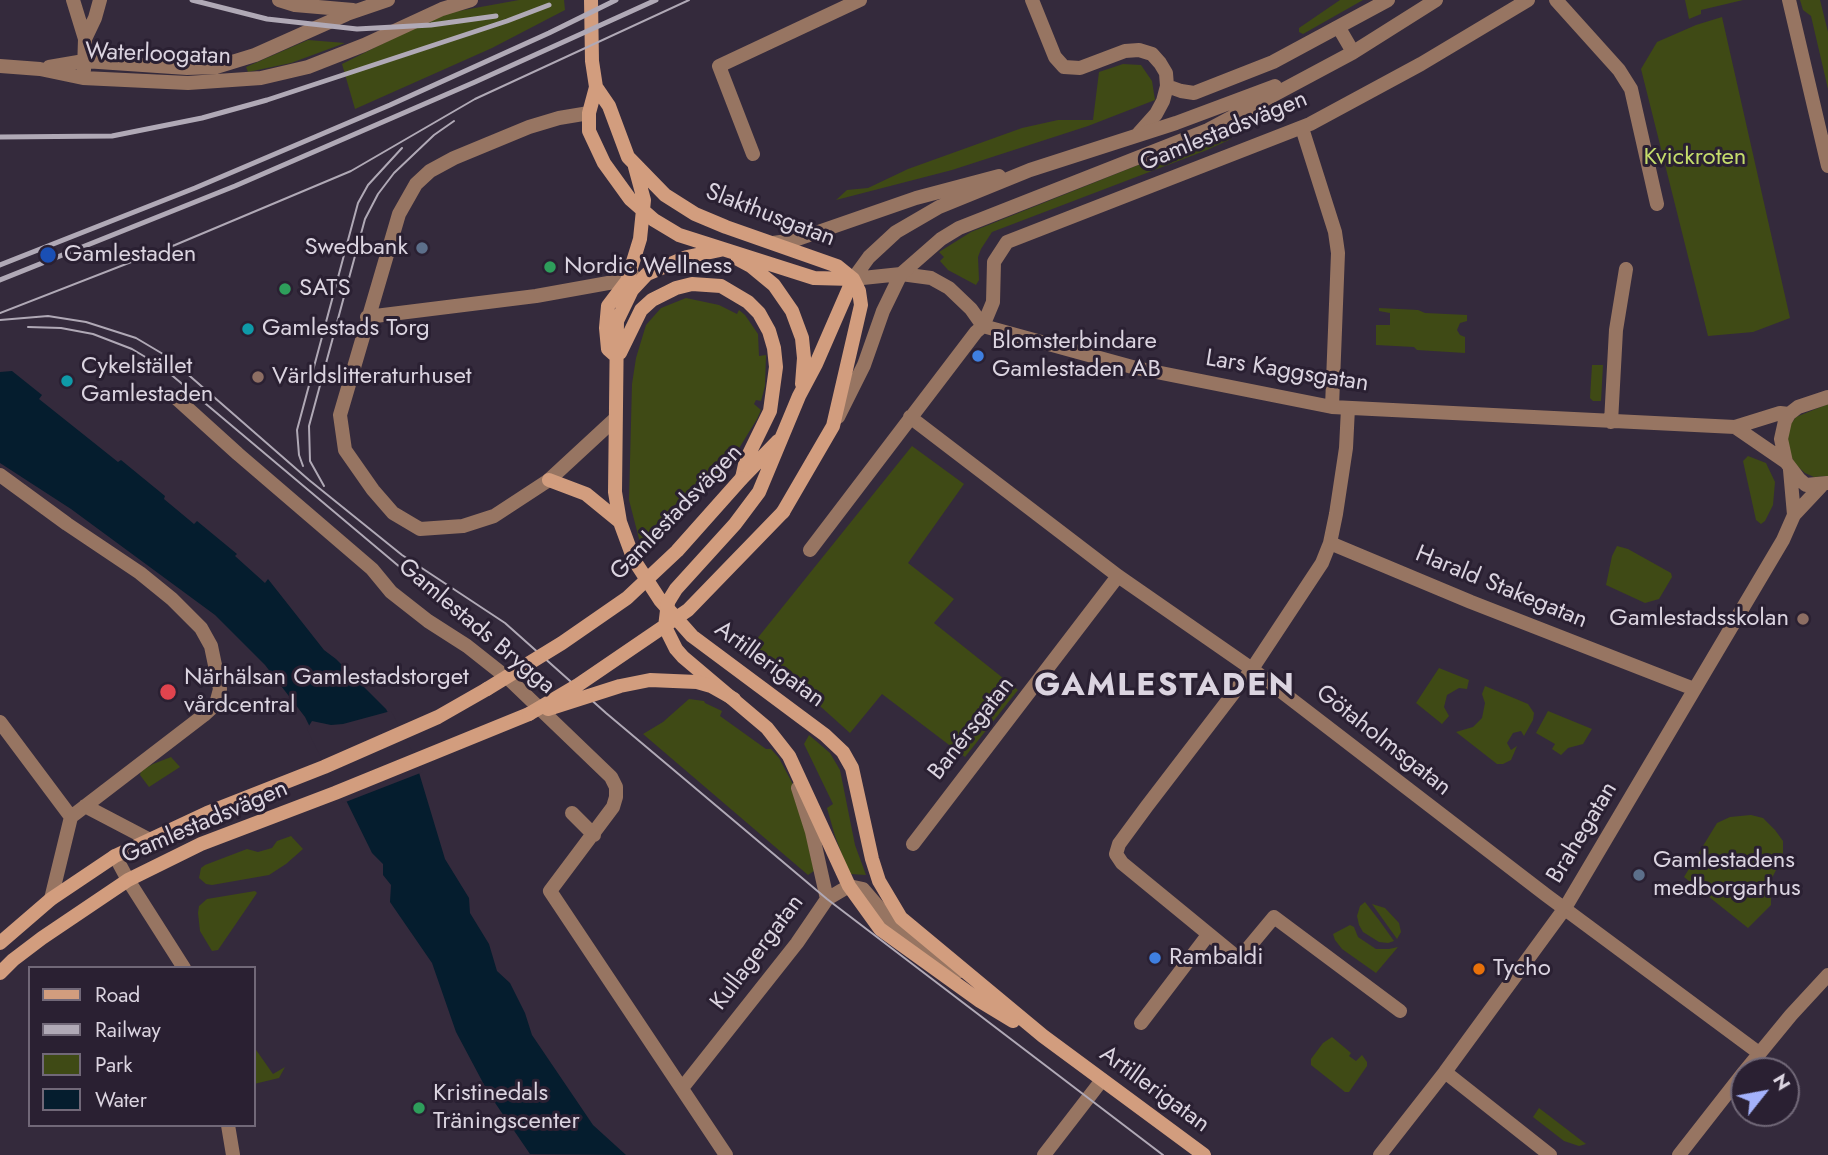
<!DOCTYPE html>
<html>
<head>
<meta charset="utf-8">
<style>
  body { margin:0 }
  #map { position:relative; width:1828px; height:1155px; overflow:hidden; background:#342a3c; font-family:Jost,sans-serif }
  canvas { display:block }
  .legend { position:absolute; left:28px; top:966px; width:228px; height:161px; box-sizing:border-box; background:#2a2032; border:2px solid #716878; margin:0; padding:9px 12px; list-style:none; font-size:21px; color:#dbd4e0 }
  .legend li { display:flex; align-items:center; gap:14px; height:35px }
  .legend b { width:35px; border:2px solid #716878 }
  .north { position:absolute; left:1730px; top:1057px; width:70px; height:70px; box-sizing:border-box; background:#2a2032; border:2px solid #716878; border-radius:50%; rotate:59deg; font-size:19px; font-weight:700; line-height:28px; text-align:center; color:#dbd4e0 }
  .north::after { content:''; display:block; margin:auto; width:24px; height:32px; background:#a4b2fc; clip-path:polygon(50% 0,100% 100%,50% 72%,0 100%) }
</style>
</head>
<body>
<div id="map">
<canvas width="1828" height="1155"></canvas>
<ul class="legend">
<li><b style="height:9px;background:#d29d7e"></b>Road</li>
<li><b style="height:9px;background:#b0a9b6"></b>Railway</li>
<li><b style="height:19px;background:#3f4a15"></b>Park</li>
<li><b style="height:19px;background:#051d2e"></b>Water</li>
</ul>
<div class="north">N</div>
</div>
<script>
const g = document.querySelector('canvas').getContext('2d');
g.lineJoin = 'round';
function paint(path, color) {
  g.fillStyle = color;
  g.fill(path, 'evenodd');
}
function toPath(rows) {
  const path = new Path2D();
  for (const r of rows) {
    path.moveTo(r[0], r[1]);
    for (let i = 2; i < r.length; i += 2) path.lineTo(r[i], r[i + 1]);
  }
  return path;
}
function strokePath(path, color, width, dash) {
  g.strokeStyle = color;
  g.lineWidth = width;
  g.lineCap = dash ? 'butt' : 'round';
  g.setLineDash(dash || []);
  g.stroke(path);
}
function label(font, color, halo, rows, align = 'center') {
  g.font = font + ' Jost,sans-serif';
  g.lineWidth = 6;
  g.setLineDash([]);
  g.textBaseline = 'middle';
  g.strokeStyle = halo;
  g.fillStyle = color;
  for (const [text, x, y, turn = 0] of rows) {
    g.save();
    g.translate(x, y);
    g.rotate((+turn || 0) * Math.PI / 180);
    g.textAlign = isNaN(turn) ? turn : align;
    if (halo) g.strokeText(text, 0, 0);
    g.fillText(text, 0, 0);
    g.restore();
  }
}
paint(toPath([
  [519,0,564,0,565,10,492,48,355,109,342,64,442,14],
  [1340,0,1363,0,1303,34,1299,32,1299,28],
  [1685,0,1743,0,1701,10,1701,14,1689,19],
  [1800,0,1820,0,1828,32,1828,89,1811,16,1803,10],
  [1722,17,1790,318,1753,332,1708,336,1641,69,1657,42,1696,25],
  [308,40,345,43,291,63,248,72,246,67],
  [1123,64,1141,65,1152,81,1155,100,1088,126,952,170,836,200,847,190,868,188,908,169,1022,128,1058,120,1093,120,1099,72],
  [1231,136,1231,139,1207,150,992,232,981,249,978,257,979,280,976,285,948,270,940,261,944,257,939,252,971,232,1163,155,1186,147,1219,142],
  [686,298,719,305,737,314,739,310,745,315,758,334,759,356,766,355,765,386,761,401,756,400,754,404,761,410,757,419,730,463,713,485,701,478,645,536,650,551,644,558,629,500,632,384,636,358,646,325,661,308],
  [1379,308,1418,310,1425,313,1467,315,1467,321,1460,323,1457,330,1460,335,1465,337,1465,353,1417,350,1414,347,1376,345,1376,325,1390,325,1390,313,1379,311],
  [1592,365,1603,365,1601,401,1593,401,1590,398],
  [1828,404,1828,476,1814,477,1805,473,1795,464,1789,452,1787,437,1790,425,1796,417],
  [912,446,964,484,908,563,954,599,934,623,1018,690,965,757,882,694,850,733,752,645],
  [1748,456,1766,463,1775,482,1773,505,1765,521,1761,524,1756,520,1743,461],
  [1617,546,1628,549,1671,573,1672,577,1659,599,1645,603,1606,585,1612,556],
  [1439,668,1469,680,1467,689,1459,688,1447,695,1444,707,1449,716,1442,724,1416,703],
  [1485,686,1528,704,1534,713,1533,720,1524,736,1521,731,1513,733,1507,743,1511,750,1517,746,1511,760,1503,764,1497,764,1456,732,1473,727,1482,718,1485,703,1482,694],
  [689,699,704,701,705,703,722,711,720,716,766,749,771,749,779,758,798,794,814,871,808,875,643,734,663,722],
  [1548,711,1592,729,1583,744,1568,748,1561,755,1552,749,1555,744,1536,733],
  [809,735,830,753,840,770,855,845,866,875,851,874,846,865,835,836,827,808,833,804,804,744],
  [171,757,180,767,149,787,140,775,141,771,153,764],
  [1751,815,1763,818,1775,830,1783,841,1783,856,1771,880,1771,905,1748,928,1684,877,1717,823,1730,817],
  [291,836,303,849,286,864,269,875,212,885,206,884,199,878,201,868,205,865,247,849,258,852,272,848,277,841],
  [255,891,257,893,218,950,212,951,200,931,198,913,199,906,207,899],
  [1365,902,1379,920,1394,941,1388,943,1379,942,1363,932,1359,925,1357,916,1360,906],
  [1372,904,1385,908,1399,923,1401,932,1397,939],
  [1350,925,1354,927,1358,937,1376,949,1389,949,1398,947,1376,973,1342,949,1335,940,1333,934],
  [1332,1037,1351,1053,1349,1056,1356,1061,1362,1055,1367,1062,1367,1066,1349,1092,1345,1092,1311,1065,1311,1059,1323,1043],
  [254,1047,273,1074,285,1067,279,1078,254,1084],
  [1539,1108,1586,1144,1579,1146,1564,1141,1533,1117]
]), '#3f4a15');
paint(toPath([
  [12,371,42,395,39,399,118,462,121,460,165,496,164,499,194,524,197,521,237,554,235,556,265,583,268,579,324,650,336,659,386,709,417,766,445,859,469,898,470,913,489,944,497,971,510,983,525,1013,532,1035,593,1125,626,1155,530,1154,489,1094,456,1032,432,963,390,902,391,885,383,875,383,864,372,853,305,717,265,665,215,615,71,509,0,463,0,372]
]), '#051d2e');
paint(toPath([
  [391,711,423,772,343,803,307,729,312,721,331,725,343,724]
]), '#342a3c');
strokePath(toPath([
  [73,0,85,39,84,70],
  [279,0,295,5,353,10],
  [1032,0,1055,57,1064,67,1080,68,1125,51,1139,50,1152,54,1160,63,1166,73,1167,86,1163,101,1156,114,1139,133],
  [1556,0,1619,70,1631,89,1657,204],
  [1789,0,1828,166],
  [1339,28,1353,52],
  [85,39,95,18,100,0],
  [0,66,40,69,83,78,188,83,261,78,308,67,364,45,442,9,471,0],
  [49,67,84,61,187,68,216,67,255,55,347,14,388,0],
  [1167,86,1181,91,1194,93,1273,62,1388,0],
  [589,113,559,118,529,127,454,158,430,171,416,184,399,214,340,415,345,450,373,490,393,513,420,529,463,526,494,516,549,480,615,419],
  [1302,128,1335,232,1338,253,1332,407],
  [753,154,719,66,860,0],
  [901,274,931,278,949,288,971,309,983,326,1136,368,1332,407,1735,427,1780,413,1789,414],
  [367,317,536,296,636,278],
  [175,397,238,454,372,569,391,592,428,621,467,646,510,680,611,777,616,787,616,797,613,807,550,891,726,1155],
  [1348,408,1346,448,1336,514,1330,543,1322,563,1252,669,1147,806,1119,844,1116,854,1122,863,1239,959,1274,917,1400,1011],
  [910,417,1118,576,1252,669,1546,895,1759,1053],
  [1611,422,1616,330,1626,269],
  [1735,427,1786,462],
  [1790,470,1794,515],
  [0,475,67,524,140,573,172,599,201,628,211,646,220,689,216,704,204,715,71,817,51,899],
  [1827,483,1806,485,1799,479,1786,462,1781,439,1785,421,1789,414,1798,407,1828,397],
  [1330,543,1471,602,1694,689],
  [810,550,976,332,983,326,993,302,994,262,1007,242,1310,124,1421,64,1528,0],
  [0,722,71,817],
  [85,806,148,839],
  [572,813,594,835],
  [913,844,1118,576],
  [115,856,128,880,184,968],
  [827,899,849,886,863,889,894,925,933,956,960,971],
  [1141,1023,1208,935],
  [1745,1071,1791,1015,1828,975],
  [1445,1072,1550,1155],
  [683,1087,797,943,827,899,812,832,798,788],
  [228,1125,233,1155],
  [1044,1155,1102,1080],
  [1380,1155,1445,1072,1565,908,1783,540,1794,515,1823,484],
  [1679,1155,1744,1072]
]), '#977562', 14);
strokePath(toPath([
  [773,243,795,240,916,198,999,176],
  [853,279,869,257,896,232,939,207,1030,170,1176,123,1275,86],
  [853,279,901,274],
  [838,417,864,365,883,311,901,274,941,239,959,228,1208,130,1352,53,1436,0]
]), '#977562', 14);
strokePath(toPath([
  [591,0,592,61,596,87,589,113,589,131,604,163,630,199,654,220,679,235,814,278,853,279],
  [596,87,609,106,628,157,665,195,695,214,726,227,837,266,853,279,859,291,861,305,833,426,783,512],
  [720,250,687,257,647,274,632,290,617,321,615,492,620,522,634,560,660,600,692,636,825,735,843,752,852,768,872,859,879,881,901,918,1043,1036,1204,1155],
  [738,259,751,266,774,285,792,311,802,338,804,358,802,384],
  [620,353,641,310,652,300,676,288,692,284,721,286,748,302,759,313,769,331,774,348,776,367,770,411,746,460,742,478],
  [617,357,608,349,606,328,608,306,627,281,640,239,644,200,635,167],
  [743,477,778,441],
  [549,480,586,494,619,521],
  [668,602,676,589,735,524,759,492,799,396,816,364,853,279],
  [665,627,676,649,683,657,767,728,789,756,849,886,880,929,980,1001,1013,1021],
  [0,943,51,899,115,856,207,813,324,767,438,717,487,689],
  [0,973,13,960,42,938,128,880,201,844,335,793,529,714]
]), '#d29d7e', 14);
strokePath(toPath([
  [0,313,175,245,351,171,475,99,689,0],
  [0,320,48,316,86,322,136,338,168,357,309,480,402,555,505,623,606,713,827,899,1163,1155],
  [28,327,61,328,93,334,132,349,162,367,401,568,434,588],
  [303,466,299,455,297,430,358,203,368,185,402,148],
  [324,486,310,461,309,426,365,219,378,194,394,173,434,135,454,121]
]), '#b0a9b6', 2);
strokePath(toPath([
  [192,0,267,19,357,29,431,25,496,16],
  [0,137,112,136,202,118,267,100,507,21,549,5],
  [0,265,195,188,390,105,549,33,616,0],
  [0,280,235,186,475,82,656,0]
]), '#b0a9b6', 5);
strokePath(toPath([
  [665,627,668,602],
  [487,689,562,643,627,598,677,551,742,478],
  [548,709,620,686,650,680,697,682,711,686,734,699],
  [529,714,578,685,688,610,783,512]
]), '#d29d7e', 14);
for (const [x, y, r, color] of [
  [422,248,7,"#5c6f8a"],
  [48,255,9,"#1a4fb4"],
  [550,267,7,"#2e9e5b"],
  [285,289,7,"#2e9e5b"],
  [248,329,7,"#0f9aa8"],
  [978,356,7,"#3f7fe0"],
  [258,377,7,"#8d6e63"],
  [67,381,7,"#0f9aa8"],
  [1803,619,7,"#8d6e63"],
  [168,692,9,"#e0444e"],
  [1639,875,7,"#5c6f8a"],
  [1155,958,7,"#3f7fe0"],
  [1479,969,7,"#e8710a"],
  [419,1108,7,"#2e9e5b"]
]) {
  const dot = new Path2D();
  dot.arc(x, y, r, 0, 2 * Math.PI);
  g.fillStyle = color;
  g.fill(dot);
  strokePath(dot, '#2a2032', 2.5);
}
label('24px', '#dbd4e0', '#2a2032', [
  ["Waterloogatan",158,55,2],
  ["Gamlestadsvägen",1224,132,-22],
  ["Slakthusgatan",770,216,21],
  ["Lars Kaggsgatan",1287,372,9],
  ["Gamlestadsvägen",677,513,-46],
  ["Harald Stakegatan",1501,588,22],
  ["Gamlestads Brygga",476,627,40],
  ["Artillerigatan",769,665,36],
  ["Banérsgatan",972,729,-52],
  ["Götaholmsgatan",1383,741,38],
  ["Gamlestadsvägen",205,823,-23],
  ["Brahegatan",1583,833,-59],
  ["Kullagergatan",758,953,-53],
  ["Artillerigatan",1154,1090,36]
]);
label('24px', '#c4dc6b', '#2a2032', [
  ["Kvickroten",1695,158]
]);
label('24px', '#dbd4e0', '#2a2032', [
  ["Swedbank",408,248,"right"],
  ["Gamlestaden",64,255],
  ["Nordic Wellness",564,267],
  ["SATS",299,289],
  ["Gamlestads Torg",262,329],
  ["Blomsterbindare",992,342],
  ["Gamlestaden AB",992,370],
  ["Cykelstället",81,367],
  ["Gamlestaden",81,395],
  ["Världslitteraturhuset",272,377],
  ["Gamlestadsskolan",1789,619,"right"],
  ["Närhälsan Gamlestadstorget",184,678],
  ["vårdcentral",184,706],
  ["Gamlestadens",1653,861],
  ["medborgarhus",1653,889],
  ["Rambaldi",1169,958],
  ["Tycho",1493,969],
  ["Kristinedals",433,1094],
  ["Träningscenter",433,1122]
], 'left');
g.letterSpacing = '2px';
label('bold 32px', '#dbd4e0', '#2a2032', [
  ["GAMLESTADEN",1165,687]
]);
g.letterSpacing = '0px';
</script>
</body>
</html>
